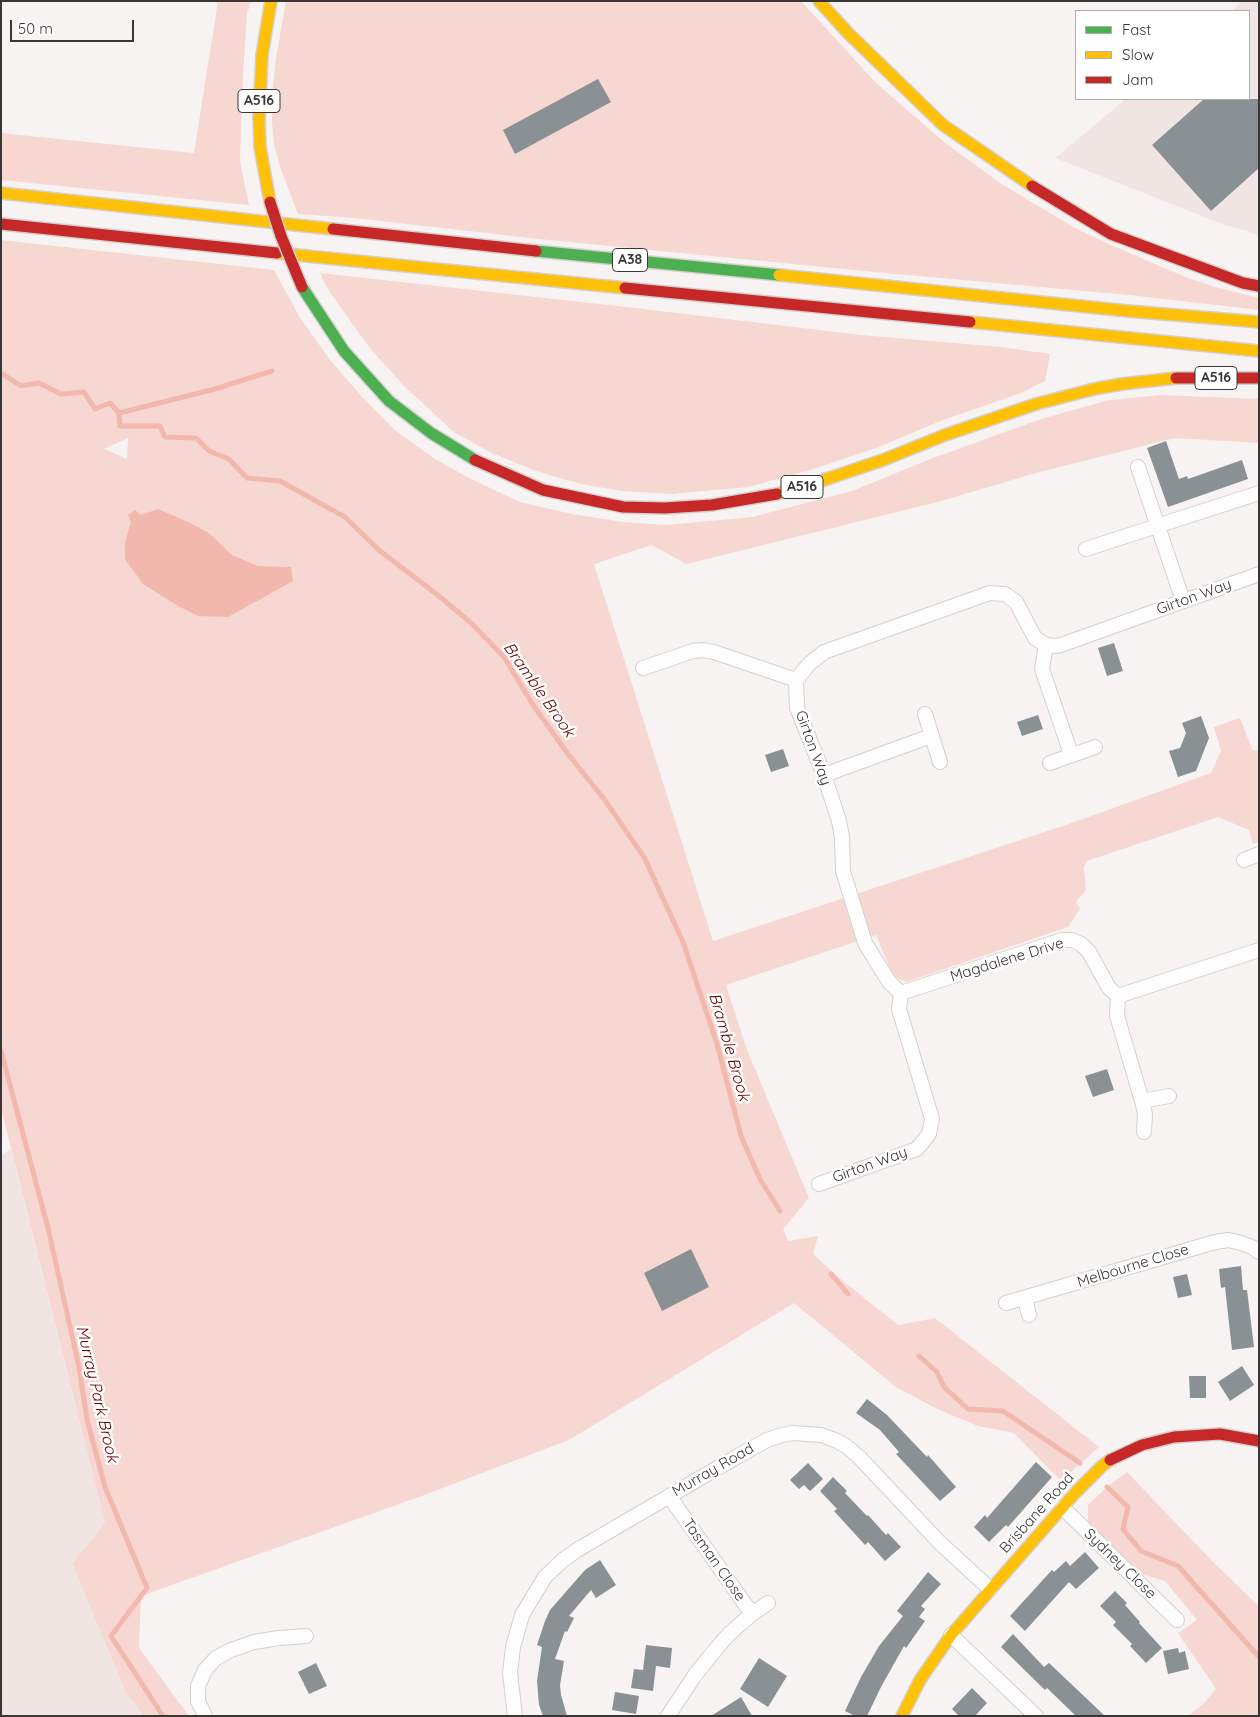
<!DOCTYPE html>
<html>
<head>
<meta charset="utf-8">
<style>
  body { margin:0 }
  #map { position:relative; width:1260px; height:1717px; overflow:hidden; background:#f8f3f3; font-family:Quicksand,sans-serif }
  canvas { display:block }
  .frame { position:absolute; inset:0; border:2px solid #393635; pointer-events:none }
  .legend { position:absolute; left:1075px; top:10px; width:175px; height:90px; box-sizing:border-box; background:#fff; border:1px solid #b0afae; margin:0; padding:6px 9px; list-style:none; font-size:15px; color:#393635 }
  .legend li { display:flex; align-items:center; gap:10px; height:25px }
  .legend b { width:25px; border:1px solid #b0afae }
  .scale { position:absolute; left:10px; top:20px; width:124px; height:22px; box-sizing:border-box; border:2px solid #393635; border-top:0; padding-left:6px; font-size:15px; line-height:18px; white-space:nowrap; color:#393635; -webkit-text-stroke:4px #fff; paint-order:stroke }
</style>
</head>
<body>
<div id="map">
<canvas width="1260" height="1717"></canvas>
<div class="frame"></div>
<ul class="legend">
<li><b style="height:6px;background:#4caf50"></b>Fast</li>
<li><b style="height:6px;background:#ffc107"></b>Slow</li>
<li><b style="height:6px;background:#c62828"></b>Jam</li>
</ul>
<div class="scale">50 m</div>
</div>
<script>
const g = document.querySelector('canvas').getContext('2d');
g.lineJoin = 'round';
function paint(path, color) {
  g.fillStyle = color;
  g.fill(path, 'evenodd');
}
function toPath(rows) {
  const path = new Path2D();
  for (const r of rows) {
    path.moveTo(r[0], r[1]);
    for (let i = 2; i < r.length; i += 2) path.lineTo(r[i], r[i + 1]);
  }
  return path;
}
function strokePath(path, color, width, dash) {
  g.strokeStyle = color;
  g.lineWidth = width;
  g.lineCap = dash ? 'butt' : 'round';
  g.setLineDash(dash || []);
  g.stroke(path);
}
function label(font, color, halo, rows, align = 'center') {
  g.font = font + ' Quicksand,sans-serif';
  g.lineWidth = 5;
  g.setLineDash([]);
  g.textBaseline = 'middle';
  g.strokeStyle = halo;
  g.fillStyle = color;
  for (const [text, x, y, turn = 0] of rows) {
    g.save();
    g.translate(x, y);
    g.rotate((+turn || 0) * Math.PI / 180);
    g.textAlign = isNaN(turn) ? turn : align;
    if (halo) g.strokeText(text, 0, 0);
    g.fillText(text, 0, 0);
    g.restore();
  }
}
paint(toPath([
  [1243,1,1259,1,1259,235,1222,224,1055,158,1126,99,1249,99,1249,11,1231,11],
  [11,1149,105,1523,72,1564,127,1695,144,1716,1,1716,1,1155]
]), '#f1e5e3');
paint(toPath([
  [218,1,251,1,247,14,242,91,240,162,249,205,1,180,1,133,194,153],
  [286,1,801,1,876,83,944,142,1000,183,1075,228,1109,244,1183,276,1212,286,1259,298,1259,310,1129,295,874,272,539,239,354,218,298,214,281,169,274,145,272,122,272,97,276,58],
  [1,240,274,270,299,316,330,360,364,399,396,431,435,459,469,478,520,502,572,514,623,522,667,525,752,517,852,491,933,458,1041,419,1109,400,1162,395,1259,399,1259,443,1174,438,1036,473,938,502,686,564,652,545,594,564,713,941,1066,825,1211,773,1221,751,1214,727,1240,718,1252,749,1259,752,1259,842,1253,844,1249,830,1218,817,1087,861,1084,867,1086,890,1076,902,1080,909,1068,927,906,982,893,976,876,935,726,985,747,1050,809,1198,783,1229,788,1241,818,1236,813,1254,837,1276,898,1325,935,1318,1099,1447,1061,1481,1014,1433,978,1426,935,1408,896,1387,794,1303,569,1440,419,1497,141,1596,139,1648,189,1716,144,1716,127,1695,72,1564,105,1523,1,1108],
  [128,438,127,459,104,449],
  [320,273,635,308,861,335,1001,347,1050,354,1045,381,1021,393,943,420,876,448,810,470,748,487,672,494,622,491,581,484,536,471,492,453,455,433,405,387,369,347,329,291],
  [1127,1472,1215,1564,1259,1606,1259,1716,1190,1715,1204,1703,1216,1689,1178,1633,1197,1620,1165,1581,1137,1573,1088,1522,1088,1505,1107,1487]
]), '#f7d7d1');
paint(toPath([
  [158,509,188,522,209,533,232,555,258,566,291,567,293,581,228,617,198,616,178,606,143,584,125,559,125,542,131,522,128,515,135,510,141,515]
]), '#f2b8ae');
strokePath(toPath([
  [1,373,21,386,39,383,61,394,84,392,95,409,110,403,119,413,120,426,160,426,165,437,196,438,209,451,229,459,247,478,280,481,345,517,380,551,439,596,471,623,504,657,533,705,568,754,604,799,644,857,683,942,717,1044,741,1136,760,1179,780,1211],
  [119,413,215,389,272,371],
  [1,1051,48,1228,79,1367,87,1419,105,1487,147,1588,111,1636,163,1716],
  [831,1274,848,1294],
  [919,1356,937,1372,944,1387,968,1409,1003,1411,1080,1463],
  [1107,1487,1128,1507,1123,1529,1141,1551,1178,1566,1259,1657]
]), '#f2b8ae', 5);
paint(toPath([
  [598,79,611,102,515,154,503,130],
  [1204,99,1259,99,1259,168,1211,211,1152,145],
  [1166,441,1179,479,1187,476,1188,479,1242,460,1248,479,1168,507,1147,448],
  [1114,643,1123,671,1107,676,1098,648],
  [1038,715,1043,729,1022,736,1017,722],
  [1201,716,1209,738,1196,771,1178,777,1169,751,1180,748,1186,733,1182,723],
  [783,749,789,766,771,772,765,755],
  [1107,1069,1114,1090,1093,1097,1085,1076],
  [691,1249,709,1287,662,1311,644,1273],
  [1241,1266,1243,1290,1247,1290,1254,1347,1232,1350,1225,1287,1221,1288,1219,1269],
  [1187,1274,1192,1295,1178,1298,1173,1277],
  [1242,1366,1254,1385,1230,1401,1218,1382],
  [1189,1376,1206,1376,1206,1398,1190,1398],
  [867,1399,887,1415,927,1457,928,1455,956,1487,940,1501,896,1454,899,1452,880,1430,856,1413],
  [1036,1462,1052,1477,1008,1527,1006,1525,989,1542,974,1527,985,1515,987,1518],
  [808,1463,823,1479,810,1491,804,1485,799,1489,790,1480],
  [833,1477,847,1491,845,1493,867,1516,868,1515,886,1535,888,1533,901,1547,885,1561,868,1542,865,1545,834,1511,837,1509,820,1491],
  [1085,1552,1099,1568,1076,1589,1069,1582,1025,1631,1010,1616,1052,1570,1054,1572,1066,1561,1070,1566],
  [600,1560,616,1585,596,1598,591,1590,569,1616,574,1618,567,1632,565,1631,555,1659,564,1661,560,1685,561,1695,567,1716,543,1716,539,1705,537,1681,542,1647,537,1645,545,1621,550,1610,585,1570],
  [928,1572,941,1584,921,1606,925,1609,919,1617,925,1621,906,1648,904,1646,881,1687,867,1716,855,1716,845,1711,861,1677,879,1646,903,1616,897,1611],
  [1115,1591,1127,1603,1125,1605,1140,1622,1139,1623,1162,1648,1146,1663,1130,1646,1132,1644,1113,1625,1116,1622,1100,1606],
  [1013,1634,1044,1667,1049,1663,1105,1716,1076,1716,1047,1688,1045,1690,1001,1647],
  [646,1645,672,1648,670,1668,656,1666,653,1691,631,1688,634,1669,643,1670],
  [1178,1648,1179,1653,1185,1651,1189,1669,1168,1674,1163,1651],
  [759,1658,787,1676,768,1707,740,1689],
  [316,1663,327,1686,309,1694,298,1672],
  [972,1688,987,1703,975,1716,959,1716,952,1709],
  [615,1692,639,1696,636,1714,612,1710],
  [741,1697,752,1716,711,1716]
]), '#899194');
const street = toPath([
  [1138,467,1183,601],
  [1086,549,1259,493],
  [1046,645,1042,669,1071,754],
  [643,668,693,651,703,650,714,652,796,680],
  [925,714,940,762],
  [1050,763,1095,747],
  [824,775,931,736],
  [1244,860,1259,854],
  [901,993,1062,940,1072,940,1081,944,1089,952,1109,988,1118,996,1259,950],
  [1118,996,1117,1016,1142,1101,1145,1114,1144,1132],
  [1142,1101,1169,1096],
  [819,1184,917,1149,929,1134,932,1119,899,1009,901,993,889,982,865,943,843,871,842,837,839,821,824,775,797,708,796,680,809,664,824,652,990,593,1005,594,1016,602,1035,638,1046,645,1058,646,1259,574],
  [1025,1299,1029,1315],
  [1006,1303,1215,1242,1228,1240,1241,1243,1252,1247,1259,1252],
  [1063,1508,1177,1620],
  [752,1614,768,1603],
  [951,1635,1036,1716],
  [205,1716,198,1701,198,1686,205,1670,216,1658,231,1650,254,1642,279,1638,306,1636],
  [515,1716,510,1673,513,1647,522,1615,545,1577,563,1560,577,1550,738,1456,767,1440,782,1435,793,1433,821,1435,835,1440,846,1446,859,1457,939,1542,990,1589],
  [668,1716,695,1675,716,1649,729,1634,752,1614,669,1496]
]);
const fast = toPath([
  [536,251,779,275],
  [302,287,344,351,389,401,431,433,475,460]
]);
const slow = toPath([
  [819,1,848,33,943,125,1032,186],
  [1,193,333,229],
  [270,202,260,147,259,117,262,55,271,1],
  [277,253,625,288],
  [779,275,1128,311,1259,322],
  [970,322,1259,351],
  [777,494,809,485,883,460,945,435,1036,404,1094,389,1122,384,1176,378],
  [902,1716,920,1680,951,1635,1075,1493,1102,1466,1110,1460]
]);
const jam = toPath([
  [1032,186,1111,234,1243,283,1259,286],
  [1,224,277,253],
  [333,229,536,251],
  [625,288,970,322],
  [1176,378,1259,378],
  [475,460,543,490,623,507,665,508,712,505,777,494],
  [1110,1460,1142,1445,1174,1437,1220,1434,1259,1441]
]);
strokePath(street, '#d4d0d0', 16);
strokePath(fast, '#d4d0d0', 14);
strokePath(slow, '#d4d0d0', 14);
strokePath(jam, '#d4d0d0', 14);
strokePath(street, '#fefdfd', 14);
strokePath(fast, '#4caf50', 11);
strokePath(slow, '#ffc107', 11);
strokePath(jam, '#c62828', 11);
const jamBridge = toPath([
  [270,202,281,236,302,287]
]);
strokePath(jamBridge, '#d4d0d0', 14, []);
strokePath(jamBridge, '#c62828', 11);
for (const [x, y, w] of [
  [259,101,42],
  [630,260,35],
  [1216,378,42],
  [802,487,42]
]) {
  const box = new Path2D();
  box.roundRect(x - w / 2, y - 11.5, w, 23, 4);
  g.fillStyle = '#fff';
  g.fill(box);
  strokePath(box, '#393635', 1);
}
label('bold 14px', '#393635', null, [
  ["A516",259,101],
  ["A38",630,260],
  ["A516",1216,378],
  ["A516",802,487]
]);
label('15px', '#393635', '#fff', [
  ["Girton Way",1194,597,-20],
  ["Girton Way",813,748,70],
  ["Magdalene Drive",1007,960,-17],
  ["Girton Way",870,1165,-20],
  ["Melbourne Close",1133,1266,-17],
  ["Murray Road",713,1470,-30],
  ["Brisbane Road",1037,1513,-48],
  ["Tasman Close",714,1560,55],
  ["Sydney Close",1120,1564,44]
]);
label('italic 16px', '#630200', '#fff', [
  ["Bramble Brook",539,690,55],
  ["Bramble Brook",729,1047,74],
  ["Murray Park Brook",97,1394,77]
]);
</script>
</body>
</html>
